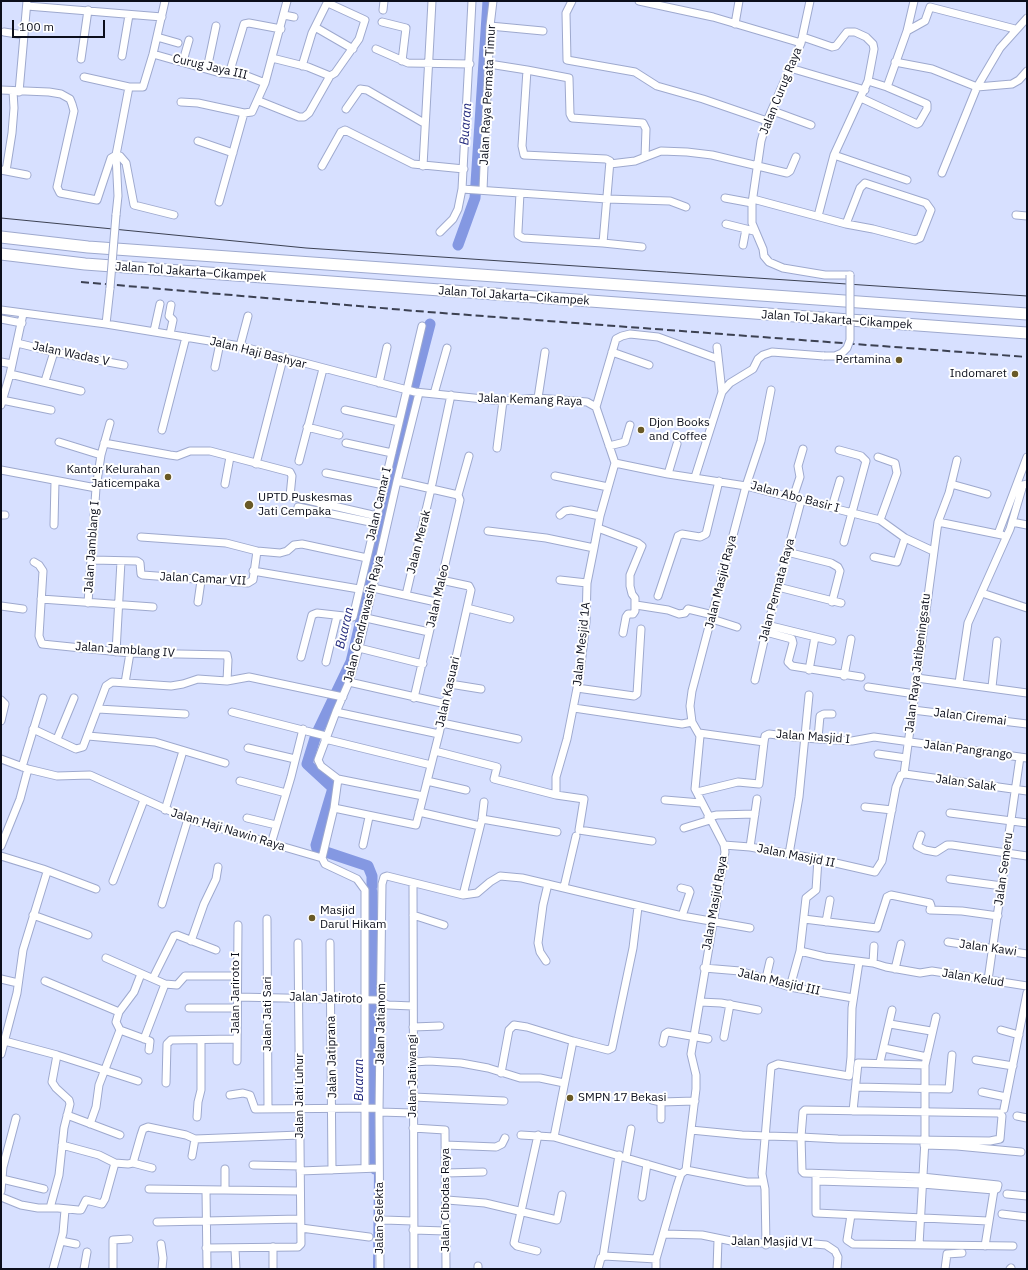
<!DOCTYPE html>
<html>
<head>
<meta charset="utf-8">
<style>
  body { margin:0 }
  #map { position:relative; width:1028px; height:1270px; overflow:hidden; background:#d7e0ff; font-family:"IBM Plex Sans",sans-serif }
  canvas { display:block }
  .frame { position:absolute; inset:0; border:2px solid #0b0e1b; pointer-events:none }
  .scale { position:absolute; left:12px; top:20px; width:93px; height:18px; box-sizing:border-box; border:2px solid #0b0e1b; border-top:0; padding-left:5px; font-size:12px; line-height:14px; white-space:nowrap; color:#0b0e1b; -webkit-text-stroke:3px #fff; paint-order:stroke }
</style>
</head>
<body>
<div id="map">
<canvas width="1028" height="1270"></canvas>
<div class="frame"></div>
<div class="scale">100 m</div>
</div>
<script>
const g = document.querySelector('canvas').getContext('2d');
g.lineJoin = 'round';
function toPath(rows) {
  const path = new Path2D();
  for (const r of rows) {
    path.moveTo(r[0], r[1]);
    for (let i = 2; i < r.length; i += 2) path.lineTo(r[i], r[i + 1]);
  }
  return path;
}
function strokePath(path, color, width, dash) {
  g.strokeStyle = color;
  g.lineWidth = width;
  g.lineCap = dash ? 'butt' : 'round';
  g.setLineDash(dash || []);
  g.stroke(path);
}
function label(font, color, halo, rows, align = 'center') {
  g.font = font + ' "IBM Plex Sans",sans-serif';
  g.lineWidth = 4;
  g.setLineDash([]);
  g.textBaseline = 'middle';
  g.strokeStyle = halo;
  g.fillStyle = color;
  for (const [text, x, y, turn = 0] of rows) {
    g.save();
    g.translate(x, y);
    g.rotate((+turn || 0) * Math.PI / 180);
    g.textAlign = isNaN(turn) ? turn : align;
    if (halo) g.strokeText(text, 0, 0);
    g.fillText(text, 0, 0);
    g.restore();
  }
}
strokePath(toPath([
  [374,1269,375,1170]
]), '#8498e2', 2);
strokePath(toPath([
  [458,245,475,198,488,1],
  [372,886,372,876,368,866,317,849,316,845,333,788,307,764,316,735,351,662,381,536,398,447,430,324],
  [372,892,375,1169]
]), '#8498e2', 11);
const minor = toPath([
  [472,1,462,189,607,199,670,201,686,207],
  [572,1,566,13,567,60,635,72,657,86,703,99,767,121],
  [639,1,713,17,801,43],
  [810,1,801,43,767,121,761,141,752,203,752,223,763,249,764,256,769,262,783,268,825,275,850,275],
  [27,6,162,17],
  [383,10,384,1],
  [284,15,294,17],
  [382,22,406,28,402,61],
  [735,24,739,1],
  [490,26,543,31],
  [315,27,353,49],
  [907,31,914,1],
  [4,32,24,35],
  [157,37,178,43],
  [803,37,832,47,836,46,847,32,855,32,866,37,873,44,874,49,868,81],
  [376,49,408,63,470,64],
  [153,54,220,73,247,76,265,83],
  [122,56,129,15],
  [272,58,308,67,330,76,335,73,359,39,365,20,328,3],
  [81,59,88,10],
  [183,61,189,40],
  [895,62,932,69,977,87,1012,84,1019,80,1027,71],
  [489,64,527,70],
  [302,66,312,33,328,1],
  [790,68,865,90],
  [207,69,216,26],
  [229,74,244,24,249,23,281,29],
  [84,77,129,87,143,87,153,54,165,1],
  [1,90,49,92,61,94,70,99,72,104,74,111,57,187,60,193,97,200,111,158,116,155],
  [19,92,27,1],
  [861,98,917,124,919,123,927,109,927,104,887,87],
  [259,101,299,117,304,117,309,113,330,76],
  [181,102,198,103,244,113,252,112,265,83,287,1],
  [346,109,360,89,367,90,424,123],
  [773,111,811,125],
  [198,141,233,153],
  [116,155,120,156,126,163,134,205,174,215],
  [834,155,907,180],
  [610,164,635,161,661,151,687,152,712,155,787,173,790,171,796,157],
  [322,166,341,132,345,130,413,164,464,169],
  [423,166,432,1],
  [1,170,27,175],
  [6,171,12,133,14,108,13,91],
  [942,173,977,87,1000,48,1027,18],
  [483,190,490,26,493,1],
  [520,193,518,231,518,235,523,238,603,243,610,161,606,159,524,155,522,146,527,70,569,78,570,114,572,118,643,123,646,129,645,157],
  [725,198,752,203],
  [753,199,846,224,873,229,915,240,920,238,931,210,926,203,865,183,860,188,846,224],
  [219,202,244,113],
  [116,215,118,196,116,155,129,87],
  [1016,215,1027,216],
  [818,216,834,155,868,81,887,87,907,31,925,21,930,7,1015,29],
  [726,224,754,231],
  [440,232,453,219,458,209,462,189],
  [603,243,642,247],
  [743,245,746,229],
  [1,310,106,324,240,346,415,392,503,401,538,398,587,402,596,407,615,463,668,474,746,486,880,520,905,538,933,551],
  [1,319,22,323],
  [106,324,110,288],
  [154,331,160,304],
  [170,334,173,320,169,316,171,305],
  [17,343,54,352,124,365],
  [240,346,248,316],
  [717,347,722,392],
  [612,352,649,365],
  [1,362,12,364],
  [215,367,220,343],
  [10,374,81,391],
  [45,381,54,352],
  [379,383,387,347],
  [419,393,397,481,359,648,349,682,336,712,318,760,321,766,338,779,423,796],
  [434,394,447,348],
  [538,398,545,352],
  [2,400,51,410],
  [1,405,10,374,23,314],
  [596,407,616,339,622,336,630,334,658,337,718,359],
  [345,410,399,422],
  [307,427,339,435],
  [162,430,186,337],
  [59,442,101,455],
  [104,443,170,455,177,456,190,451,210,451,290,472,292,476,290,496,377,516],
  [346,443,392,453],
  [609,446,625,442,630,425],
  [497,448,503,401],
  [839,450,861,456,866,461,844,542],
  [878,457,895,463,897,473,880,520],
  [299,461,323,369],
  [256,464,283,359],
  [1,470,96,488],
  [326,473,384,485],
  [668,474,677,444],
  [555,476,608,487],
  [695,477,722,392,730,383,753,369,758,359,763,355,772,352,824,356],
  [397,481,458,495],
  [225,484,230,457],
  [432,484,451,395],
  [951,484,987,494],
  [458,495,469,456],
  [793,498,800,477,798,466,803,449],
  [298,507,375,523],
  [832,507,840,480],
  [1,515,5,515],
  [560,515,565,511,571,510,600,516],
  [938,522,1002,535],
  [1012,522,1027,525],
  [54,525,55,481],
  [598,528,638,543,642,546,630,575,630,586,632,594,635,598,635,611,633,614,628,614,626,617,623,633],
  [488,531,546,538,594,548],
  [998,534,1027,457],
  [141,537,226,543,257,551,280,553,287,551,294,545,302,544,367,558],
  [787,552,831,563,838,567,840,571,832,602],
  [874,557,897,562,905,538],
  [92,560,137,561,140,563,141,574,143,575,248,583,253,580,257,551],
  [34,562,39,565,43,571,39,636,42,644,130,653,227,655,228,660,227,681],
  [253,571,359,589],
  [560,580,587,583],
  [778,587,841,603],
  [373,588,436,602],
  [982,593,1027,608],
  [406,595,431,489],
  [658,596,678,536,682,534,700,537,706,534,719,481],
  [41,599,153,607],
  [198,602,201,581],
  [88,603,96,488,101,455,110,423],
  [636,605,668,610,679,614,685,613,688,609,713,615],
  [1,606,23,609],
  [467,608,510,619],
  [366,618,429,632],
  [712,619,737,627],
  [767,625,832,641],
  [766,632,792,639,793,643,788,662,792,666,861,677],
  [359,648,423,664],
  [116,652,121,561],
  [301,657,312,615,317,613,353,617,422,326],
  [326,662,337,616],
  [809,670,815,637],
  [844,676,851,639],
  [917,678,1027,693],
  [755,680,766,632,801,501],
  [349,682,446,704],
  [125,683,130,653],
  [959,683,968,623,1010,529,1023,485,1027,484],
  [450,684,481,689],
  [868,687,915,694],
  [992,687,997,641],
  [577,688,634,696,637,694,641,629],
  [414,698,460,500,458,495],
  [1,700,5,704,1,721],
  [574,708,682,724,692,722],
  [98,709,185,714],
  [913,710,1027,724],
  [232,712,326,736],
  [336,712,439,734],
  [442,723,518,739],
  [33,729,76,749,83,747,106,686,112,682,171,686,183,684,198,679,227,681,249,677,343,697],
  [699,733,764,742],
  [88,736,155,742,225,763],
  [818,738,820,716,824,714,832,714],
  [57,739,74,698],
  [325,739,431,765],
  [248,748,295,759],
  [435,751,497,767,494,779,556,795,584,799,579,830,652,841],
  [878,754,906,758],
  [1,759,28,769,57,776,90,775,188,819,322,858],
  [22,767,43,698],
  [904,774,938,522,949,493,957,460],
  [240,781,286,793],
  [427,781,466,790],
  [697,792,738,782,759,784,764,742,765,736,769,734,803,738,852,741,874,737,1027,758],
  [556,795,556,777,567,739,580,673,586,622,587,583,594,548,600,516,615,463],
  [665,800,701,803],
  [865,807,892,810],
  [334,808,416,825,439,734,471,590,469,586,441,580],
  [165,810,183,751],
  [419,812,480,826],
  [950,813,1027,823],
  [708,817,717,815,755,814],
  [247,818,276,825],
  [482,819,557,832],
  [684,828,710,820],
  [921,835,917,846,925,850,936,852,947,845,952,845,1027,856],
  [271,844,291,777,303,729],
  [363,845,369,817],
  [724,845,750,847,818,859,875,872,882,861,896,787,901,775,905,774,1027,791],
  [1,846,20,799,28,769],
  [750,847,757,799],
  [789,854,799,797,809,695],
  [1,856,43,869,96,889],
  [322,858,325,864,357,879,365,890,365,1168],
  [322,858,334,808,338,779],
  [950,879,1002,886],
  [113,881,144,800],
  [413,883,414,1269],
  [564,887,576,836],
  [681,888,689,890,690,892,682,916],
  [463,895,482,819,484,802],
  [162,904,188,819],
  [33,915,88,935],
  [413,915,444,925],
  [267,919,268,1109],
  [804,919,877,928,887,897,891,895,930,903,931,906,930,910,962,911,998,916],
  [826,922,830,900],
  [191,941,204,904,216,879,218,867],
  [948,942,1027,954],
  [330,943,332,1170],
  [800,951,825,957,873,963,886,967,920,973,932,971,1027,986],
  [106,958,165,984,177,985,185,976,237,976],
  [546,961,540,952,538,943,543,905,548,884],
  [873,963,874,946],
  [704,968,740,971,790,987,853,998],
  [895,969,901,944],
  [141,974,134,992,119,1012,116,1022,120,1030,150,1041,149,1050],
  [153,978,174,936,177,935,216,950],
  [766,978,770,961],
  [1,979,18,983],
  [988,980,1020,757],
  [45,981,119,1012],
  [790,987,800,951,806,898,816,890,818,859],
  [237,997,376,1000,388,1005,413,1006],
  [700,1002,721,1003,758,1010],
  [189,1008,236,1008],
  [890,1024,931,1031],
  [413,1027,440,1026],
  [1001,1030,1019,1035],
  [724,1037,730,1004],
  [144,1039,165,984],
  [1,1040,57,1055,138,1081],
  [663,1043,665,1034,668,1032,708,1039],
  [884,1048,927,1057],
  [1,1054,17,993,23,950,47,872],
  [976,1060,1013,1066],
  [237,1061,238,925],
  [414,1062,429,1061,461,1063,488,1068,520,1078,540,1078,564,1083],
  [880,1062,892,1010],
  [501,1073,509,1030,514,1025,527,1027,573,1041,608,1050,612,1048,633,948,638,907],
  [166,1083,167,1044,171,1040,236,1039],
  [856,1087,949,1089,952,1055],
  [982,1092,1006,1097],
  [230,1095,243,1093,250,1095,255,1109,379,1108],
  [413,1097,504,1101],
  [652,1100,661,1102,695,1101],
  [1004,1109,1027,993],
  [853,1111,858,1063,925,1065],
  [379,1112,413,1113],
  [67,1115,120,1135],
  [1017,1116,1027,1118],
  [197,1117,198,1102,201,1090,201,1040],
  [661,1119,661,1102],
  [90,1124,96,1107,99,1085,120,1030],
  [413,1128,445,1130,446,1269],
  [691,1130,742,1135,766,1136,801,1137,838,1139,990,1141,1000,1139,1002,1116,999,1113,805,1110,803,1112,801,1137,802,1171,804,1173,922,1177,998,1185,997,1189,994,1190,922,1184,816,1181],
  [521,1135,554,1137,681,1174],
  [554,1137,573,1041],
  [62,1145,99,1155,115,1163,128,1164,133,1163,141,1135,143,1129,148,1127,186,1135,195,1139,300,1135],
  [445,1145,496,1147,502,1144,505,1138],
  [924,1145,957,1146,1021,1152],
  [192,1156,195,1139],
  [626,1158,631,1129],
  [133,1163,152,1168],
  [253,1165,300,1166],
  [225,1169,225,1190],
  [686,1170,747,1182,763,1182],
  [300,1171,379,1168],
  [446,1173,483,1172],
  [816,1176,816,1213,988,1221],
  [2,1179,44,1189],
  [149,1189,299,1191],
  [206,1190,207,1267],
  [1,1191,3,1167,16,1118],
  [1007,1194,1027,1196],
  [1,1197,21,1205,38,1208,58,1208,78,1210,81,1210,86,1200,102,1204,105,1199,115,1163],
  [642,1197,647,1164],
  [447,1200,485,1203,557,1220,562,1195],
  [50,1208,59,1175,64,1128,70,1104,69,1100,56,1088,52,1082,57,1055],
  [1002,1214,1027,1217],
  [851,1215,847,1240,853,1244,1013,1246],
  [157,1222,300,1219],
  [380,1223,384,1220,413,1221],
  [301,1228,369,1237],
  [413,1230,446,1231],
  [664,1234,702,1235,741,1243,804,1243,826,1245,835,1251,838,1257,837,1269],
  [61,1241,76,1244],
  [161,1244,163,1258,162,1269],
  [766,1245,765,1189,762,1174,771,1067,778,1064,849,1076,851,1057,852,1008,859,962],
  [919,1245,925,1140,925,1065,936,1017],
  [985,1246,994,1190],
  [206,1248,298,1247,301,1244,298,943],
  [235,1249,236,1269],
  [537,1251,517,1246,514,1243,538,1135],
  [603,1257,619,1155],
  [53,1269,63,1233,65,1210],
  [84,1269,87,1252],
  [113,1269,113,1240,129,1239],
  [273,1269,273,1247],
  [380,1269,379,1112,382,884,384,877,387,876,463,895,477,893,490,882,500,876,522,878,682,916,750,928],
  [478,1269,478,1266],
  [598,1269,601,1258,604,1256,656,1259,677,1186,681,1174,686,1170,696,1089,696,1075,691,1054,725,852,724,845,695,789,700,736,692,722,690,706,692,691,746,486,761,441,771,390],
  [656,1269,656,1259],
  [717,1269,718,1240],
  [945,1269,947,1254,962,1253],
  [1010,1269,1011,1268]
]);
const highway = toPath([
  [1,237,88,247,1027,314],
  [1,254,85,264,1027,333]
]);
strokePath(minor, '#9ea9ce', 9);
strokePath(highway, '#9ea9ce', 13);
strokePath(minor, '#fff', 7);
strokePath(highway, '#fff', 11);
strokePath(toPath([
  [1,218,306,248,1027,296]
]), '#3c4152', 1);
strokePath(toPath([
  [81,282,416,311,1027,357]
]), '#3c4152', 2, [8, 4]);
const minorBridge = toPath([
  [110,288,116,215],
  [824,356,835,356,842,353,847,348,850,340,850,275]
]);
strokePath(minorBridge, '#9ea9ce', 9, []);
strokePath(minorBridge, '#fff', 7);
for (const [x, y, r, color] of [
  [899,360,4,"#695926"],
  [1015,374,4,"#695926"],
  [641,430,4,"#695926"],
  [168,477,4,"#695926"],
  [249,505,5,"#695926"],
  [312,918,4,"#695926"],
  [570,1098,4,"#695926"]
]) {
  const dot = new Path2D();
  dot.arc(x, y, r, 0, 2 * Math.PI);
  g.fillStyle = color;
  g.fill(dot);
  strokePath(dot, '#fff', 1.5);
}
label('12px', '#0b0e1b', '#fff', [
  ["Curug Jaya III",210,67,13],
  ["Jalan Curug Raya",781,91,-68],
  ["Jalan Raya Permata Timur",488,95,-87],
  ["Jalan Tol Jakarta–Cikampek",191,272,4],
  ["Jalan Tol Jakarta–Cikampek",514,296,4],
  ["Jalan Tol Jakarta–Cikampek",837,320,4],
  ["Jalan Haji Bashyar",258,353,14],
  ["Jalan Wadas V",71,354,12],
  ["Jalan Kemang Raya",530,400,2],
  ["Jalan Abo Basir I",795,497,15],
  ["Jalan Camar I",379,504,-77],
  ["Jalan Merak",419,542,-76],
  ["Jalan Jamblang I",92,547,-86],
  ["Jalan Camar VII",203,579,3],
  ["Jalan Masjid Raya",721,582,-76],
  ["Jalan Permata Raya",777,590,-75],
  ["Jalan Maleo",438,596,-77],
  ["Jalan Cendrawasih Raya",364,619,-76],
  ["Jalan Mesjid 1A",582,644,-84],
  ["Jalan Jamblang IV",125,650,4],
  ["Jalan Raya Jatibeningsatu",918,663,-83],
  ["Jalan Kasuari",448,692,-77],
  ["Jalan Ciremai",970,717,7],
  ["Jalan Masjid I",813,737,4],
  ["Jalan Pangrango",968,750,7],
  ["Jalan Salak",966,783,8],
  ["Jalan Haji Nawin Raya",228,830,17],
  ["Jalan Masjid II",796,856,11],
  ["Jalan Semeru",1004,869,-82],
  ["Jalan Masjid Raya",715,903,-80],
  ["Jalan Kawi",988,948,8],
  ["Jalan Kelud",973,978,9],
  ["Jalan Masjid III",779,982,13],
  ["Jalan Jariroto I",236,993,-90],
  ["Jalan Jatiroto",326,998,2],
  ["Jalan Jati Sari",268,1014,-90],
  ["Jalan Jatianom",381,1024,-89],
  ["Jalan Jatiprana",332,1057,-91],
  ["Jalan Jatiwangi",413,1076,-90],
  ["Jalan Jati Luhur",300,1096,-90],
  ["Jalan Cibodas Raya",446,1200,-90],
  ["Jalan Selekta",380,1218,-90],
  ["Jalan Masjid VI",772,1242,1]
]);
label('12px', '#0b0e1b', '#fff', [
  ["Pertamina",891,360,"right"],
  ["Indomaret",1007,374,"right"],
  ["Djon Books",649,423],
  ["and Coffee",649,437],
  ["Kantor Kelurahan",160,470,"right"],
  ["Jaticempaka",160,484,"right"],
  ["UPTD Puskesmas",258,498],
  ["Jati Cempaka",258,512],
  ["Masjid",320,911],
  ["Darul Hikam",320,925],
  ["SMPN 17 Bekasi",578,1098]
], 'left');
label('italic 13px', '#1f267b', '#fff', [
  ["Buaran",466,124,-86],
  ["Buaran",345,628,-77],
  ["Buaran",359,1080,-90]
]);
</script>
</body>
</html>
